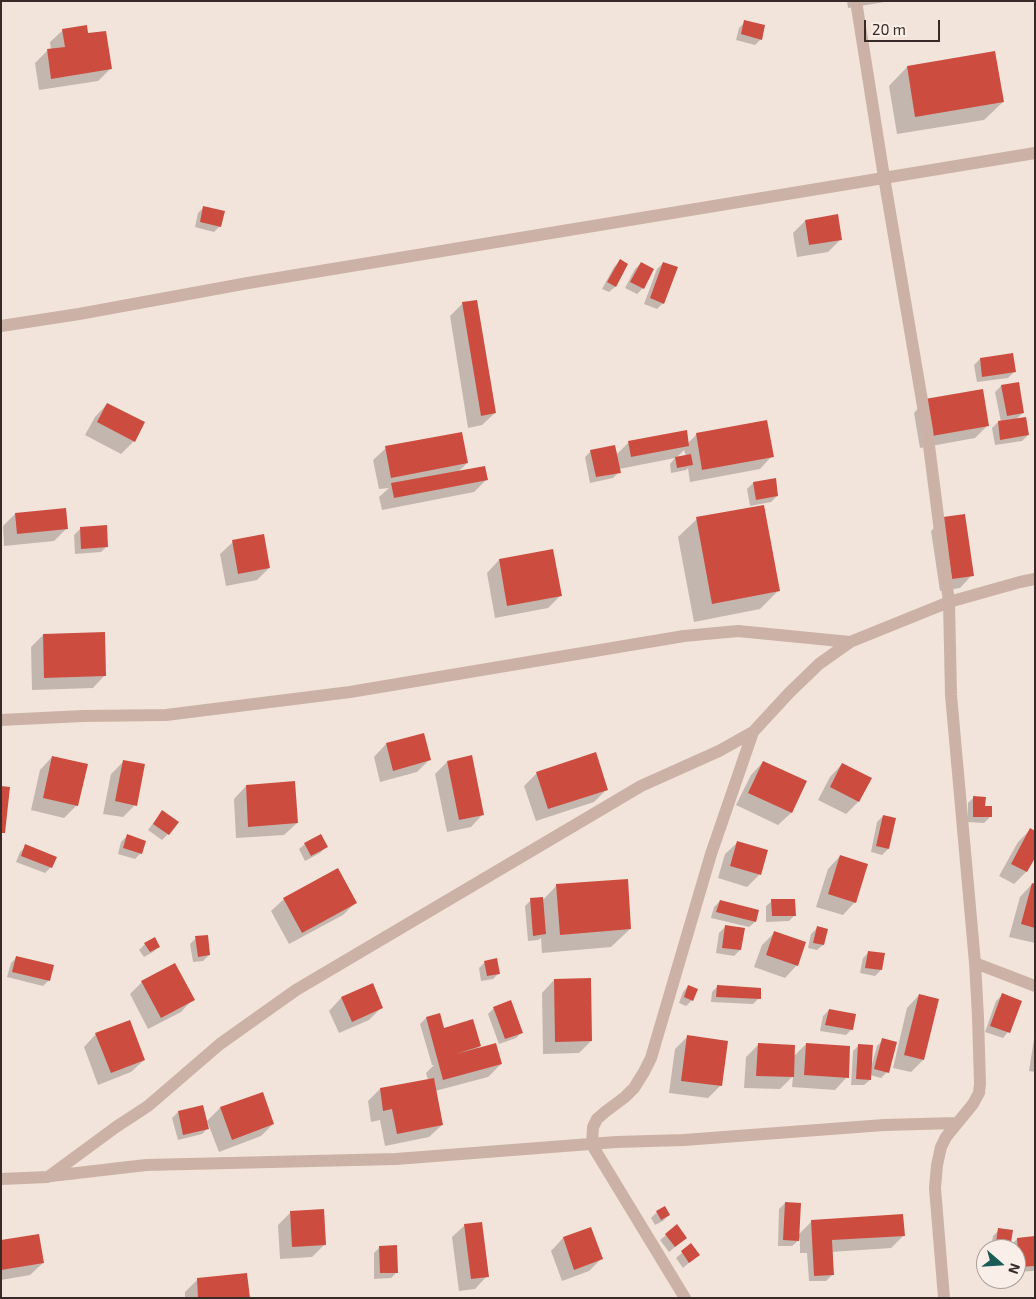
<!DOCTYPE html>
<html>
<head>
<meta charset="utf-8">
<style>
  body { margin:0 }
  #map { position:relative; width:1036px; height:1299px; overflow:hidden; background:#f3e4db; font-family:"Exo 2",sans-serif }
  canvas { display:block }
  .frame { position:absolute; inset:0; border:2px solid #382a27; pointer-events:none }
  .north { position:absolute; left:976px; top:1239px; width:50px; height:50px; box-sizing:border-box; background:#faefe8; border:1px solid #aca09b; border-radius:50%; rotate:109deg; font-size:14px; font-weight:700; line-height:20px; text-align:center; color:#382a27 }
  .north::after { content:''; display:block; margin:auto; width:18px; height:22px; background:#1b5b56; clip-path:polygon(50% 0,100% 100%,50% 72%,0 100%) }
  .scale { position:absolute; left:864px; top:20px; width:76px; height:22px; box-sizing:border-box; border:2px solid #382a27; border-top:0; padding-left:6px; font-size:15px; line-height:18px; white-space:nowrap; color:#382a27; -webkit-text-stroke:4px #faefe8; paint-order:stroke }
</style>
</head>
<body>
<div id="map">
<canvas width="1036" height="1299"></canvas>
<div class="frame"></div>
<div class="north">N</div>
<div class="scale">20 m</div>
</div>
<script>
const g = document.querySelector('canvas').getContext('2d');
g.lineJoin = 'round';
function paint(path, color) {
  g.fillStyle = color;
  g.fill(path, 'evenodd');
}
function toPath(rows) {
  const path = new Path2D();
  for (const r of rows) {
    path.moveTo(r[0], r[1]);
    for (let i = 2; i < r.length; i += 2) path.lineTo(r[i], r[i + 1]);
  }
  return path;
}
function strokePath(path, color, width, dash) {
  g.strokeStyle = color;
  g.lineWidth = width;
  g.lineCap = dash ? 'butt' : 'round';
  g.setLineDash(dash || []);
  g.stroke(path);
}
paint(toPath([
  [847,1,891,1,848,8],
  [745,22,761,39,755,45,736,40,739,28],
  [63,30,87,35,110,69,98,81,39,90,35,63,47,51,51,50,50,42],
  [907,67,1003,102,984,120,897,134,889,86],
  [204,207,220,226,214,232,195,227,198,213],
  [805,221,841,239,828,252,797,257,793,233],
  [620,261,627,264,615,287,609,292,602,289,614,267],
  [641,263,643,288,637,294,625,288,635,269],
  [663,263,663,303,657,309,644,304,657,269],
  [463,303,495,413,482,425,468,428,450,316],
  [980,359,1014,372,1008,378,977,382,974,365],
  [1001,386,1023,413,1015,420,1028,435,1022,441,995,445,992,428,998,422,1001,422,995,392],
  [926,400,988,425,975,438,920,448,914,413],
  [107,404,134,441,121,454,85,435,95,417],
  [696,435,772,456,760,469,690,482,688,468,686,470,671,473,670,464,675,458,619,469,619,472,613,478,590,483,585,457,591,451,616,455,629,442,688,443],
  [684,450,686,456,676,458],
  [386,448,467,463,458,472,486,480,474,492,382,510,379,497,389,488,379,489,373,460],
  [775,479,777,496,771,502,750,506,747,489,753,483],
  [15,514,66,529,54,541,4,546,3,526],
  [944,518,972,575,960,588,940,591,931,531],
  [697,519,778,591,760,609,694,622,678,537],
  [80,529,107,546,101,552,75,554,74,535],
  [233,542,269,568,257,580,226,586,220,554],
  [499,560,561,595,548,608,495,618,487,573],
  [43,635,105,675,93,688,32,690,31,647],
  [423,734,429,760,417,772,380,782,374,757,386,744],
  [52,757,77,805,64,818,31,810,40,770],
  [124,761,135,805,123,817,103,814,111,774],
  [447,762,483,814,471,827,447,832,435,774],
  [763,762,805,782,791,813,778,825,736,805,751,775],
  [842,764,858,802,846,814,818,800,830,777],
  [537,773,607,789,594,802,536,821,524,786],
  [246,786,297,823,284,835,236,838,234,799],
  [974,797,984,807,990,817,984,823,968,822,968,803],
  [163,812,168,834,162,840,148,830,157,818],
  [883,816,888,849,882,855,871,852,877,822],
  [1030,830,1035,856,1026,872,1014,884,999,876,1018,842],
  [127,836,141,853,135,859,118,854,121,842],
  [738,842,767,851,759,875,747,887,718,878,725,854],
  [305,844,326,847,320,853,305,861,299,849],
  [26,846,51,867,45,873,16,862,20,852],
  [840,856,855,902,843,915,816,907,828,869],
  [1032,884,1035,885,1035,943,1009,937,1020,897],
  [557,885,630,929,611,947,542,953,541,938,538,940,528,941,525,906,531,900,542,901],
  [284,899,356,902,343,915,289,944,271,911],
  [720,901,755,922,749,927,711,918,714,907],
  [772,901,795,915,789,921,766,922,766,906],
  [725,927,740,950,734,956,716,953,719,933],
  [817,928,823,945,817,950,808,948,811,934],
  [775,932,797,965,785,978,754,967,762,945],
  [196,938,209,955,203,961,193,962,190,944],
  [145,944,159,947,153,952,144,957,139,950],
  [869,952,881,970,875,976,860,973,863,958],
  [17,957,49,980,43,986,7,977,11,963],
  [485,962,499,973,493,979,481,981,479,968],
  [554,980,591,1041,579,1053,543,1054,542,993],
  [142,982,193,999,181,1012,148,1029,130,994],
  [372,984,382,1007,369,1020,339,1033,329,1011,341,998],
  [688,986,692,1000,686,1006,679,1003,683,992],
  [718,986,759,998,753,1004,711,1002,712,992],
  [919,995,923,1060,911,1072,893,1068,907,1008],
  [1002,995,1008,1032,1003,1038,985,1032,996,1001],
  [494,1008,522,1032,516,1038,499,1044,488,1014],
  [829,1010,852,1029,846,1035,820,1031,823,1016],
  [439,1014,443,1029,480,1046,476,1050,501,1064,488,1077,435,1091,442,1125,429,1137,385,1146,380,1120,371,1122,368,1101,380,1089,428,1080,426,1073,434,1065,432,1065,420,1024,426,1018],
  [1035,1032,1035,1072,1029,1071],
  [96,1034,144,1060,131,1072,98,1085,84,1047],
  [688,1036,720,1086,708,1098,669,1093,675,1049],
  [883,1040,887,1072,881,1078,870,1075,870,1080,864,1085,851,1085,853,1051,859,1045,872,1064,877,1046],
  [806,1044,847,1077,835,1090,792,1087,793,1076,780,1089,744,1088,746,1057,758,1045,793,1057],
  [262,1093,273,1124,261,1136,219,1152,207,1121,220,1108],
  [178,1112,208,1128,202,1134,178,1140,172,1118],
  [785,1203,798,1235,812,1221,903,1236,891,1248,831,1252,832,1275,826,1281,809,1281,807,1253,800,1253,800,1239,792,1246,778,1246,779,1209],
  [657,1212,669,1215,663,1221,655,1225,651,1218],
  [290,1213,325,1244,312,1257,280,1259,278,1225],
  [465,1225,487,1276,475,1289,459,1291,452,1237],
  [591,1229,601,1259,589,1271,562,1281,551,1251,563,1238],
  [999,1230,1009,1249,991,1249,993,1236],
  [666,1235,686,1238,669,1252,660,1240],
  [1035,1237,1035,1269,1033,1271,1016,1272,1016,1249,1012,1249,1011,1245,1017,1239],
  [1,1241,43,1263,30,1275,1,1280],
  [691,1245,698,1255,683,1268,676,1258],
  [380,1247,397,1272,391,1278,374,1279,374,1253],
  [197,1280,248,1298,185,1298,185,1292]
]), '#0003');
paint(toPath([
  [744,20,765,25,762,40,741,34],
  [87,25,88,33,106,31,112,69,51,79,47,49,65,47,62,29],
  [995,51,1004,102,915,117,907,66],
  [203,206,225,211,221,227,200,222],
  [838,214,842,240,809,245,805,220],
  [620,259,628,264,616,287,607,282],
  [641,262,654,269,644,289,630,282],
  [663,262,678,267,664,304,650,298],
  [477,300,496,413,481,416,462,302],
  [1013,353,1016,372,982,377,980,358],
  [1019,382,1024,413,1007,416,1001,385],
  [983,389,989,426,932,436,925,399],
  [107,403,145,422,135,442,97,422],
  [1026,417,1029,435,1000,440,998,421],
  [767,420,774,457,702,470,696,433],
  [687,430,689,446,631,457,628,441],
  [462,432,468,463,391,478,385,446],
  [615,445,621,473,596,477,590,450],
  [691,454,693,465,677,468,675,457],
  [485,466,488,480,394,498,391,483],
  [776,478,778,496,756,500,753,482],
  [764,505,780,591,712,604,696,517],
  [66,508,68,529,17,534,15,513],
  [965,514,974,576,952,579,943,517],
  [107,525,108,547,81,549,80,527],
  [264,534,270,568,238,574,232,540],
  [553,549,562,596,507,606,499,559],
  [105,632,106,676,44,678,43,634],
  [424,733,431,760,393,771,386,743],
  [596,752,608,790,548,809,536,772],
  [472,755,484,815,459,820,447,761],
  [52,756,88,764,78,806,43,798],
  [123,760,145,764,137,806,115,801],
  [763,761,807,781,792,813,748,793],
  [842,763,872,778,859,802,830,787],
  [295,781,298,823,248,827,246,785],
  [1,786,10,787,5,833,1,833],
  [973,796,986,797,985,806,992,806,992,817,973,817],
  [162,810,179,822,169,835,153,824],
  [883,815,896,818,889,849,876,846],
  [1030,828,1035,831,1035,858,1027,872,1011,864],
  [127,834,146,841,142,854,123,848],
  [321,834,328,847,311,856,304,843],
  [737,841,768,850,761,875,730,866],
  [25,844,57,857,52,868,21,856],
  [840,855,868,864,856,903,828,894],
  [338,868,357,903,302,933,283,898],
  [628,879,631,929,560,935,556,884],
  [1032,883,1035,884,1035,928,1021,924],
  [543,897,546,934,533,936,530,898],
  [771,899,795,899,796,916,772,916],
  [720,900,759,910,756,922,716,912],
  [725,925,745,928,741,950,722,948],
  [817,926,828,929,824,945,813,943],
  [774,931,806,942,798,966,766,955],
  [208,935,210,955,198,957,195,936],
  [155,937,160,947,150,952,144,943],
  [868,951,885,953,882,970,865,968],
  [16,956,54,965,50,981,12,972],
  [497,958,500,974,487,976,484,961],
  [175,963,195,1000,161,1018,141,981],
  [591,978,592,1041,555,1042,554,979],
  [373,983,383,1008,352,1022,341,997],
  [688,985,698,989,693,1001,684,997],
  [717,985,761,988,761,999,716,997],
  [1002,993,1022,1001,1010,1033,990,1026],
  [919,994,939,999,924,1060,904,1055],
  [511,1000,523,1033,505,1039,493,1007],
  [829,1009,856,1014,853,1030,825,1025],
  [440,1013,444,1028,473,1019,481,1046,456,1054,496,1043,502,1064,443,1080,426,1017],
  [130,1020,145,1060,111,1073,95,1033],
  [687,1035,728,1041,722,1086,681,1081],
  [882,1038,897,1042,889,1073,874,1069],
  [758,1043,795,1045,794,1077,756,1076],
  [806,1043,850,1046,849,1078,804,1075],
  [858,1044,873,1045,871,1080,856,1079],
  [434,1078,443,1125,397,1134,392,1109,383,1111,380,1088],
  [263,1092,274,1124,232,1140,220,1107],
  [203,1105,209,1129,183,1135,178,1111],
  [785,1202,801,1203,799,1241,783,1240],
  [665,1206,670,1215,661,1220,656,1211],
  [324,1209,326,1245,292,1247,290,1211],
  [903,1214,905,1236,832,1240,834,1275,814,1276,811,1220],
  [482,1222,489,1277,471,1279,464,1224],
  [677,1224,687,1238,675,1247,665,1234],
  [591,1227,603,1259,574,1270,563,1237],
  [998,1228,1013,1230,1010,1249,995,1249],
  [39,1234,44,1263,1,1270,1,1240],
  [1035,1236,1035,1266,1019,1267,1017,1238],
  [691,1243,700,1255,689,1263,681,1251],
  [397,1245,398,1273,380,1273,379,1246],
  [247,1273,250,1298,198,1298,197,1278]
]), '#cc4d40');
strokePath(toPath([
  [856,1,884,177,927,430,949,602,951,695,975,963,978,1017,980,1084,979,1093,973,1104,946,1137,941,1147,937,1165,935,1188,944,1298],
  [1,326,79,314,248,283,1035,153],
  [1,720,83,716,166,715,350,692,684,636,738,631,850,642],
  [975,963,1035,986],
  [51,1176,146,1165,396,1159,616,1142,684,1140,884,1125,956,1123],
  [1,1179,48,1177,116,1127,148,1106,220,1044,296,990,641,786,719,751,753,732,789,693,819,664,850,642,949,602,1020,582,1035,579],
  [685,1298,592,1145,593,1127,597,1119,605,1112,625,1097,634,1088,644,1072,651,1058,711,854,753,732]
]), '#ccb2a6', 12);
</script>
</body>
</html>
